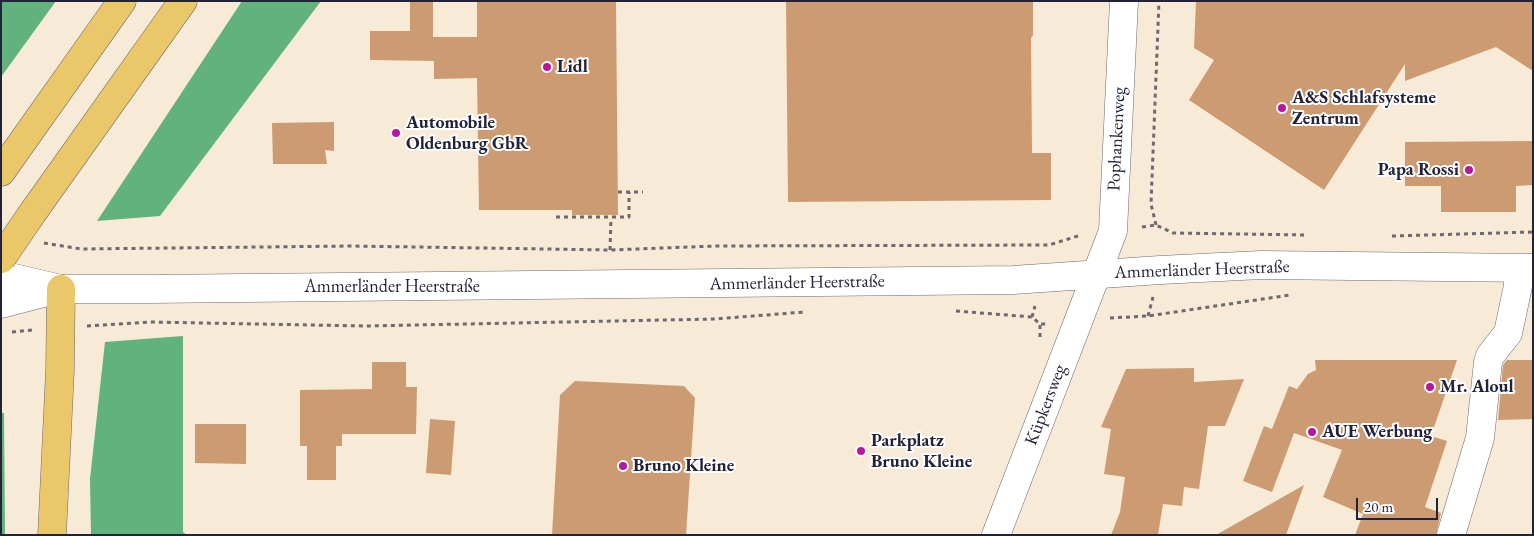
<!DOCTYPE html>
<html>
<head>
<meta charset="utf-8">
<style>
  body { margin:0 }
  #map { position:relative; width:1534px; height:536px; overflow:hidden; background:#f7ead7; font-family:"EB Garamond",serif }
  canvas { display:block }
  .frame { position:absolute; inset:0; border:2px solid #22223b; pointer-events:none }
  .scale { position:absolute; left:1356px; top:498px; width:82px; height:22px; box-sizing:border-box; border:2px solid #22223b; border-top:0; padding-left:6px; font-size:15px; line-height:18px; white-space:nowrap; color:#22223b; -webkit-text-stroke:4px #fff; paint-order:stroke }
</style>
</head>
<body>
<div id="map">
<canvas width="1534" height="536"></canvas>
<div class="frame"></div>
<div class="scale">20 m</div>
</div>
<script>
const g = document.querySelector('canvas').getContext('2d');
g.lineJoin = 'round';
function paint(path, color) {
  g.fillStyle = color;
  g.fill(path, 'evenodd');
}
function toPath(rows) {
  const path = new Path2D();
  for (const r of rows) {
    path.moveTo(r[0], r[1]);
    for (let i = 2; i < r.length; i += 2) path.lineTo(r[i], r[i + 1]);
  }
  return path;
}
function strokePath(path, color, width, dash) {
  g.strokeStyle = color;
  g.lineWidth = width;
  g.lineCap = dash ? 'butt' : 'round';
  g.setLineDash(dash || []);
  g.stroke(path);
}
function label(font, color, halo, rows, align = 'center') {
  g.font = font + ' "EB Garamond",serif';
  g.lineWidth = 4;
  g.setLineDash([]);
  g.textBaseline = 'middle';
  g.strokeStyle = halo;
  g.fillStyle = color;
  for (const [text, x, y, turn = 0] of rows) {
    g.save();
    g.translate(x, y);
    g.rotate((+turn || 0) * Math.PI / 180);
    g.textAlign = isNaN(turn) ? turn : align;
    if (halo) g.strokeText(text, 0, 0);
    g.fillText(text, 0, 0);
    g.restore();
  }
}
paint(toPath([
  [1,1,56,1,1,77],
  [242,1,321,1,160,216,97,221],
  [183,336,183,532,187,535,91,535,90,479,105,342],
  [1,413,4,413,5,535,1,535]
]), '#62b27d');
paint(toPath([
  [410,1,433,1,433,37,477,37,477,1,616,2,618,215,572,215,572,210,479,210,477,78,434,79,434,61,370,60,370,31,410,31],
  [786,1,1033,1,1033,35,1031,38,1032,153,1051,153,1051,200,788,202],
  [1196,1,1533,1,1533,71,1496,47,1405,81,1405,64,1324,190,1189,100,1214,60,1194,48],
  [334,122,334,151,325,150,327,164,273,164,272,123],
  [1532,141,1532,185,1516,186,1516,212,1441,212,1441,186,1405,186,1405,142],
  [1315,360,1457,360,1431,436,1447,441,1425,507,1441,513,1436,535,1355,535,1363,514,1323,497,1342,450,1294,433,1272,492,1243,481,1264,426,1272,429,1289,386,1297,389,1308,374,1316,370],
  [1507,360,1533,360,1533,419,1498,420,1503,365],
  [372,362,406,362,406,387,417,387,416,434,342,434,342,446,336,446,336,480,307,480,307,446,300,446,300,390,372,389],
  [1194,368,1194,382,1244,379,1225,426,1208,426,1199,489,1184,487,1182,506,1163,504,1158,535,1111,535,1120,512,1125,477,1104,474,1111,429,1101,427,1126,369],
  [575,381,684,386,695,398,686,535,552,535,560,395],
  [430,419,455,421,451,475,426,473],
  [195,424,246,424,246,464,195,463],
  [1304,485,1286,535,1216,535]
]), '#cc9b72');
const minor = toPath([
  [1,275,61,289,149,289,1013,280,1160,270,1261,265,1533,268],
  [1,304,55,290],
  [996,535,1113,231,1124,1],
  [1451,535,1480,438,1488,362,1490,356,1508,333,1518,286,1518,268]
]);
const highway = toPath([
  [1,172,122,1],
  [31,215,183,1],
  [52,535,60,370,61,289]
]);
strokePath(minor, '#6d6872', 29);
strokePath(highway, '#6d6872', 29);
strokePath(toPath([
  [618,192,643,192],
  [556,217,629,217,629,192],
  [1156,225,1151,204,1159,1],
  [1142,227,1156,225,1173,233,1308,235],
  [1392,236,1533,232],
  [44,243,81,249,351,246,610,250,715,246,1049,245,1081,235],
  [610,250,611,218],
  [956,311,1032,317,1040,324,1047,324],
  [1148,316,1153,297],
  [1032,317,1035,306],
  [1110,318,1148,316,1290,295],
  [87,326,149,322,366,326,714,319,805,312],
  [12,332,33,330],
  [1040,337,1040,324]
]), '#6d6872', 3, [4, 4]);
strokePath(minor, '#fff', 28);
strokePath(highway, '#eac769', 28);
const highwayBridge = toPath([
  [1,259,31,215]
]);
strokePath(highwayBridge, '#6d6872', 29, []);
strokePath(highwayBridge, '#eac769', 28);
for (const [x, y, r, color] of [
  [547,67,5,"#b5179e"],
  [1282,108,5,"#b5179e"],
  [396,133,5,"#b5179e"],
  [1469,170,5,"#b5179e"],
  [1430,387,5,"#b5179e"],
  [1312,432,5,"#b5179e"],
  [861,451,5,"#b5179e"],
  [623,466,5,"#b5179e"]
]) {
  const dot = new Path2D();
  dot.arc(x, y, r, 0, 2 * Math.PI);
  g.fillStyle = color;
  g.fill(dot);
  strokePath(dot, '#fff', 2);
}
label('bold 18px', '#22223b', '#fff', [
  ["Lidl",557,67],
  ["A&S Schlafsysteme",1292,98],
  ["Zentrum",1292,119],
  ["Automobile",406,123],
  ["Oldenburg GbR",406,144],
  ["Papa Rossi",1459,170,"right"],
  ["Mr. Aloul",1440,387],
  ["AUE Werbung",1322,432],
  ["Parkplatz",871,441],
  ["Bruno Kleine",871,462],
  ["Bruno Kleine",633,466]
], 'left');
label('18px', '#22223b', '#fff', [
  ["Pophankenweg",1117,139,-87],
  ["Ammerländer Heerstraße",1202,270,-2],
  ["Ammerländer Heerstraße",797,283,-1],
  ["Ammerländer Heerstraße",392,287],
  ["Küpkersweg",1046,405,-69]
]);
</script>
</body>
</html>
